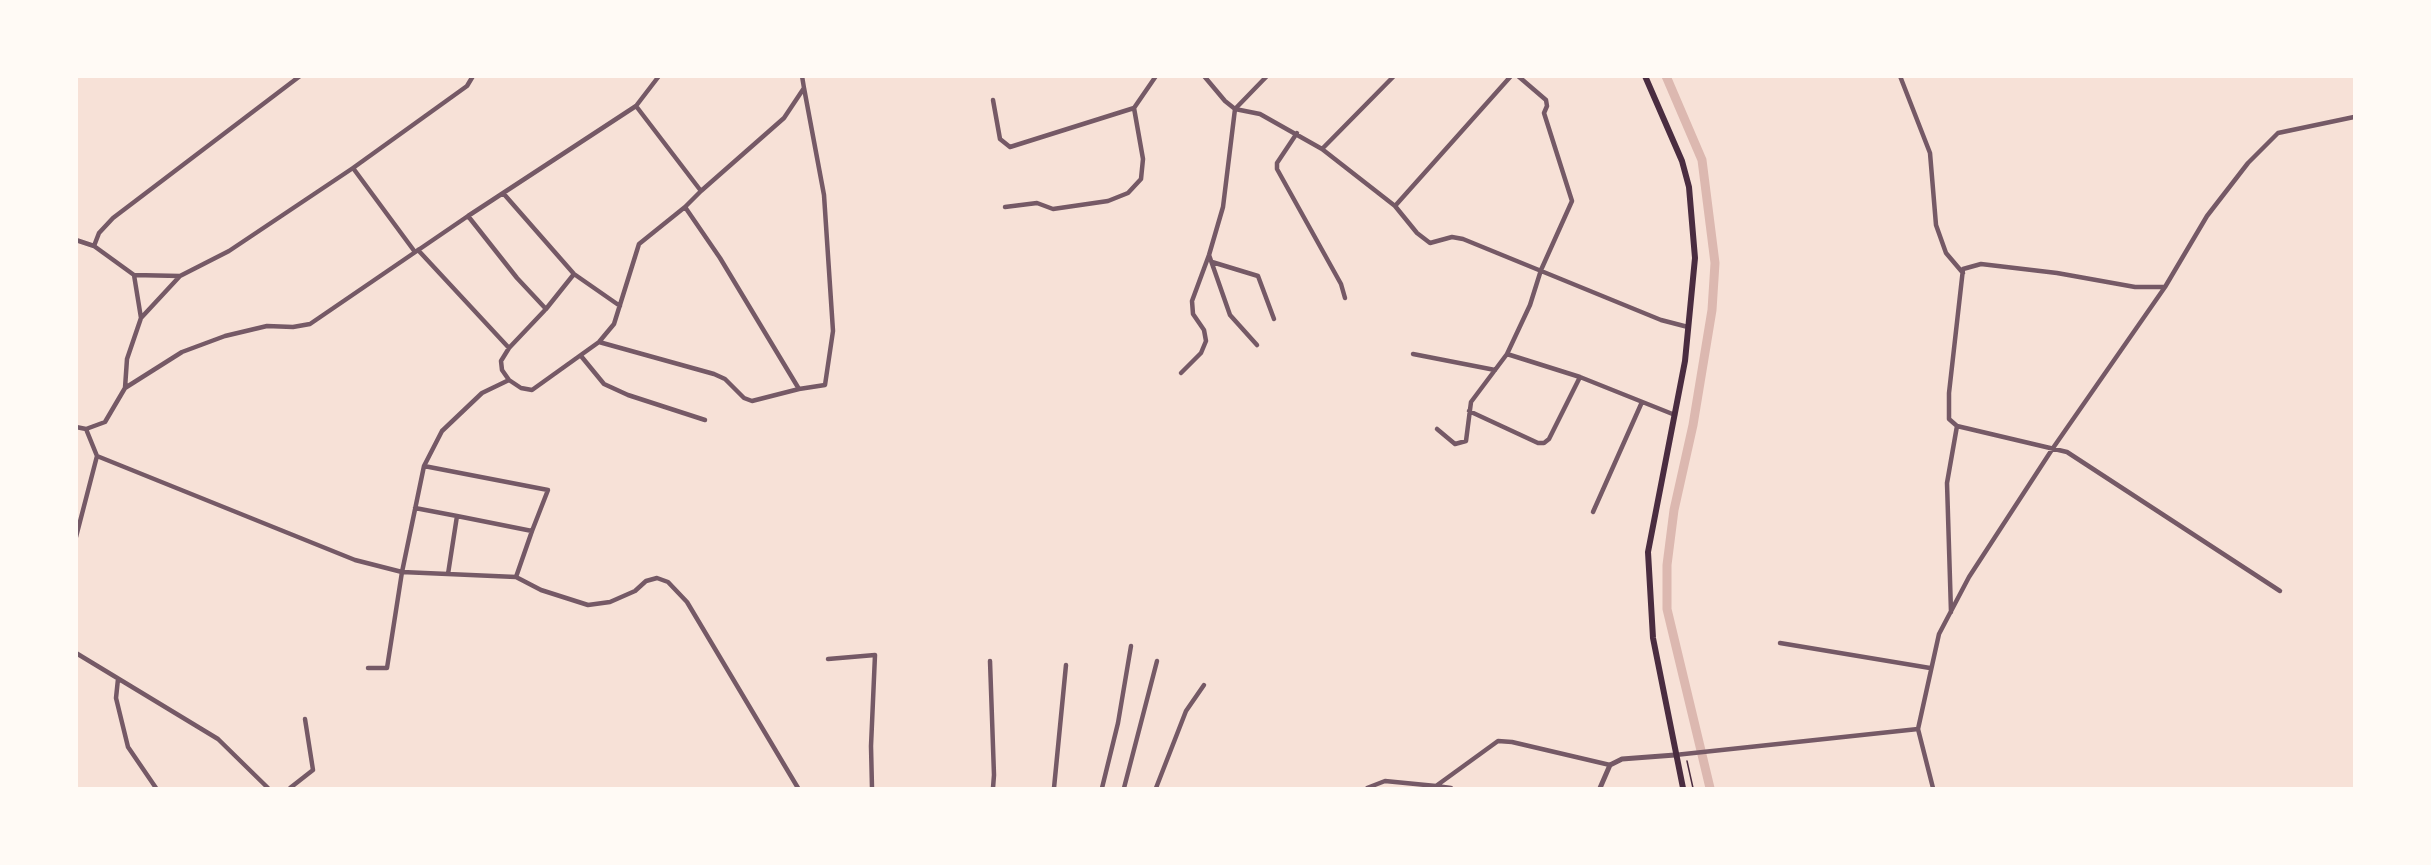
<!DOCTYPE html>
<html>
<head>
<meta charset="utf-8">
<style>
  body { margin:0 }
  #map { position:relative; width:2431px; height:865px; overflow:hidden; background:#f7e1d7; font-family:"Noto Sans",sans-serif }
  canvas { display:block }
  .frame { position:absolute; inset:0; border:78px solid #fffaf5; pointer-events:none }
</style>
</head>
<body>
<div id="map">
<canvas width="2431" height="865"></canvas>
<div class="frame"></div>
</div>
<script>
const g = document.querySelector('canvas').getContext('2d');
g.lineJoin = 'round';
function toPath(rows) {
  const path = new Path2D();
  for (const r of rows) {
    path.moveTo(r[0], r[1]);
    for (let i = 2; i < r.length; i += 2) path.lineTo(r[i], r[i + 1]);
  }
  return path;
}
function strokePath(path, color, width, dash) {
  g.strokeStyle = color;
  g.lineWidth = width;
  g.lineCap = dash ? 'butt' : 'round';
  g.setLineDash(dash || []);
  g.stroke(path);
}
strokePath(toPath([
  [1666,76,1702,160,1715,263,1712,310,1693,425,1674,510,1667,565,1667,609,1710,788]
]), '#dcb8b0', 9);
strokePath(toPath([
  [1687,761,1693,788]
]), '#4a2c40', 1.5);
strokePath(toPath([
  [300,76,113,218,99,233,94,246,134,275,180,276,229,251,353,168,467,86,473,76],
  [1204,76,1225,101,1235,109,1260,114,1322,149,1395,206,1417,233,1430,243,1452,237,1463,239,1661,320,1688,327],
  [1518,76,1546,100,1547,106,1544,113,1572,201,1541,270,1530,305,1507,354,1580,377,1675,415],
  [1900,76,1930,153,1936,225,1946,253,1963,273],
  [993,100,1000,139,1010,147,1134,108,1156,76],
  [636,106,701,191,784,118,804,88,802,76],
  [1297,133,1277,163,1277,169,1341,284,1345,298],
  [1322,149,1394,76],
  [353,168,415,252],
  [503,193,574,274,620,306],
  [1395,206,1511,76],
  [685,207,701,191],
  [1005,207,1037,203,1053,209,1108,201,1128,193,1141,179,1143,159,1134,108],
  [468,216,636,106,659,76],
  [76,240,94,246],
  [418,250,509,348],
  [1209,255,1230,315,1257,345],
  [1212,262,1258,276,1274,319],
  [134,275,141,318],
  [546,309,574,274],
  [599,342,714,374,725,379,744,398,752,401,799,389],
  [1413,354,1495,370],
  [581,356,604,384,628,395,705,420],
  [1181,373,1201,353,1206,341,1204,330,1193,314,1192,301,1209,255,1223,207,1235,109,1267,76],
  [125,388,127,359,141,318,180,276],
  [1469,411,1538,443,1544,443,1549,439,1580,377],
  [1957,426,1949,419,1949,393,1963,269,1981,264,2057,273,2135,287,2165,287],
  [76,427,86,429,97,456,76,537],
  [86,429,105,422,125,388,182,352,225,336,267,326,293,327,310,324,468,216,517,278,546,309,509,348,501,361,502,370,509,380],
  [1437,429,1455,444,1466,441,1471,402,1507,354],
  [97,456,355,560,402,572,387,668,368,668],
  [424,466,548,490,532,531],
  [415,508,457,516],
  [1593,512,1642,402],
  [448,574,457,516,532,531,516,577,402,572,424,466,442,431,482,393,509,380,521,388,532,390,599,342,614,324,639,244,685,207,720,258,799,389,825,385,833,331,824,195,804,88],
  [516,577,541,590,588,605,610,602,635,591,646,581,657,578,668,582,687,602,798,788],
  [1951,612,1947,483,1957,426,2067,452,2280,591],
  [1780,643,1930,668],
  [76,653,218,739,268,788],
  [828,659,875,655,871,746,872,788],
  [990,661,994,775,993,788],
  [118,679,116,698,128,747,156,788],
  [1675,755,1918,729],
  [1436,786,1451,788],
  [290,788,313,770,305,719],
  [1054,788,1066,665],
  [1102,788,1118,723,1131,646],
  [1124,788,1157,661],
  [1156,788,1186,711,1204,685],
  [1367,788,1385,781,1436,786,1498,741,1512,742,1610,765],
  [1933,788,1918,729,1939,634,1969,577,2053,448,2165,287,2207,216,2248,163,2278,133,2354,117]
]), '#755966', 4.5);
strokePath(toPath([
  [1600,788,1610,765,1622,759,1675,755]
]), '#755966', 5);
strokePath(toPath([
  [1645,76,1682,161,1689,187,1695,258,1685,361,1648,552,1653,638,1683,788]
]), '#4a2c40', 6);
</script>
</body>
</html>
